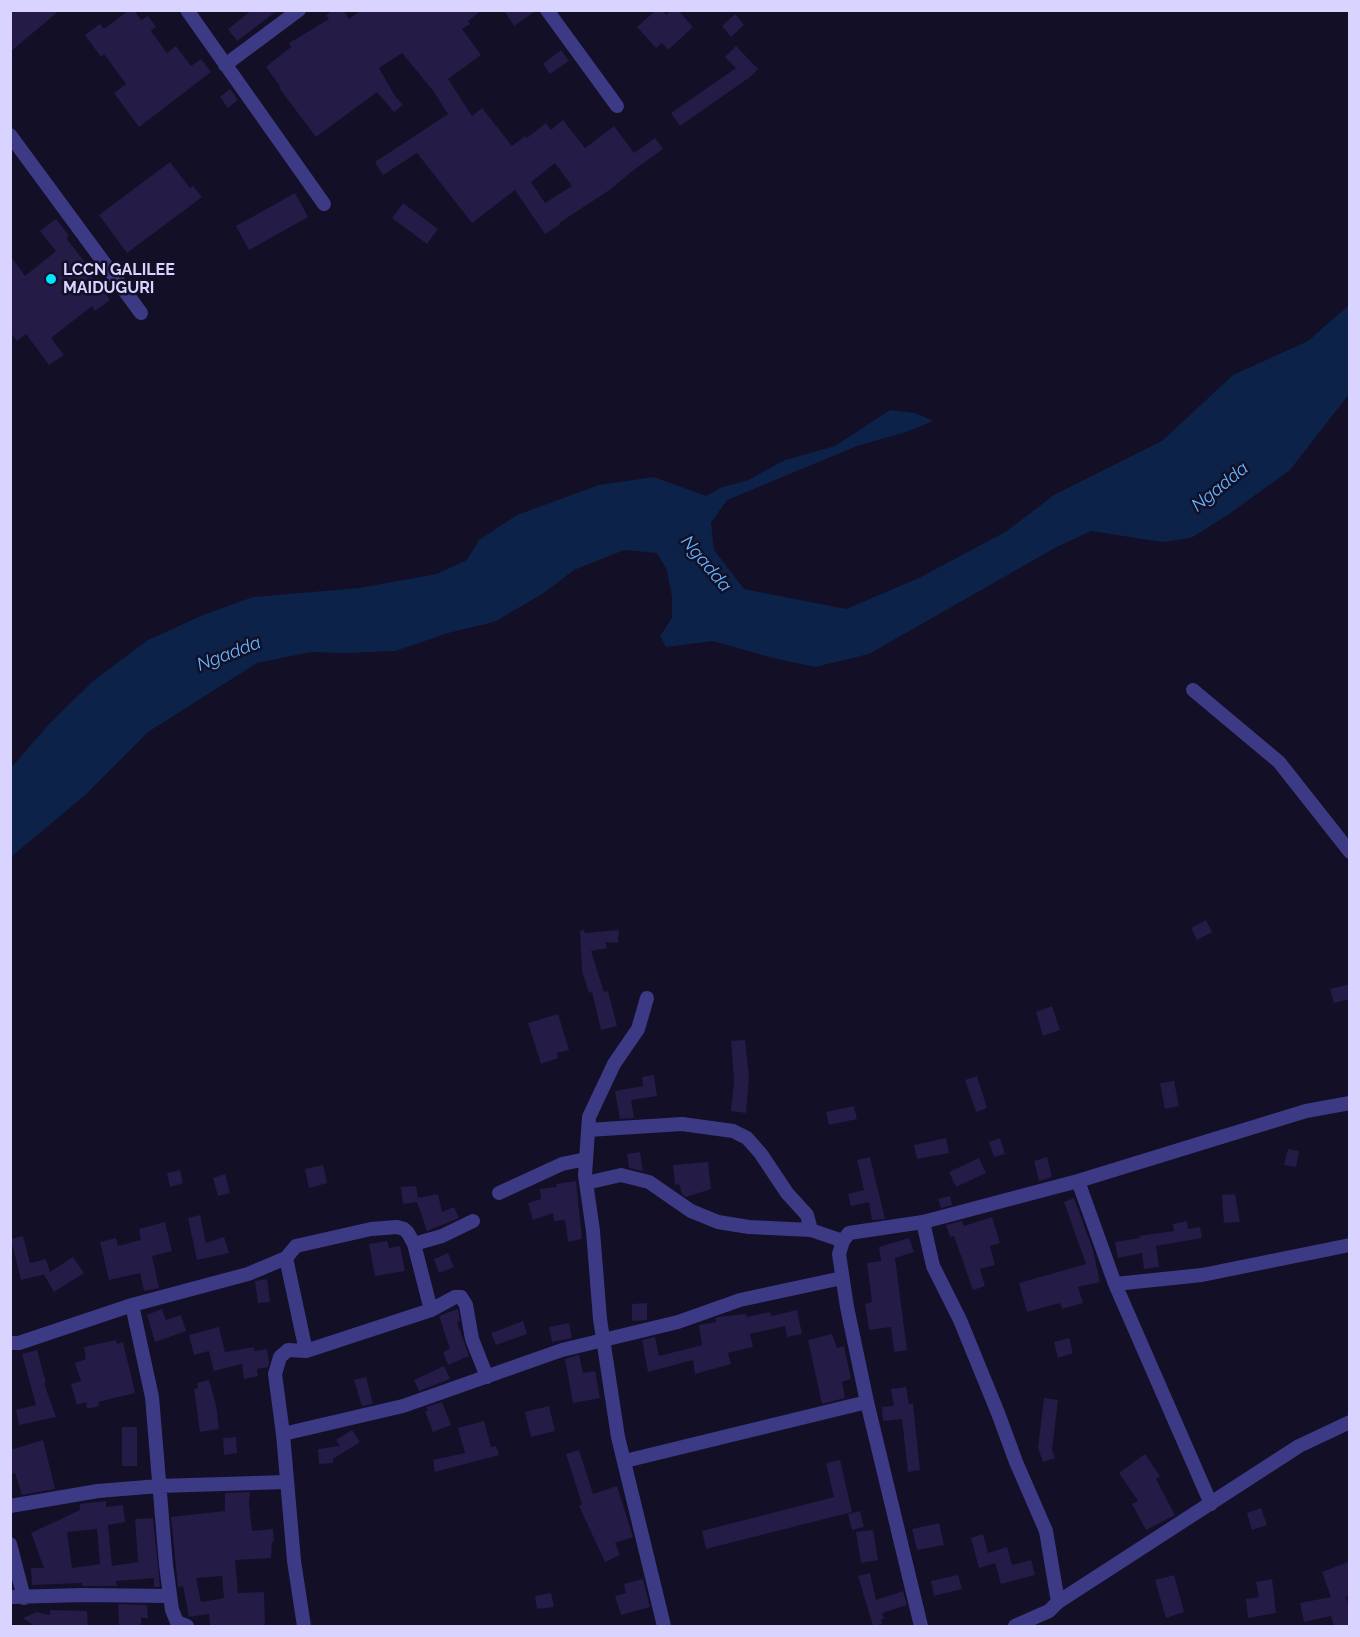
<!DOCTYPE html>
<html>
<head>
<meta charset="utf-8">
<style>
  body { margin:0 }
  #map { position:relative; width:1360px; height:1637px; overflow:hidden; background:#130f26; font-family:Raleway,sans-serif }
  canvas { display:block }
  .frame { position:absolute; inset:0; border:12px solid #d9d4ff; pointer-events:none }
</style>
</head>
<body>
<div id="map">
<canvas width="1360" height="1637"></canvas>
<div class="frame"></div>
</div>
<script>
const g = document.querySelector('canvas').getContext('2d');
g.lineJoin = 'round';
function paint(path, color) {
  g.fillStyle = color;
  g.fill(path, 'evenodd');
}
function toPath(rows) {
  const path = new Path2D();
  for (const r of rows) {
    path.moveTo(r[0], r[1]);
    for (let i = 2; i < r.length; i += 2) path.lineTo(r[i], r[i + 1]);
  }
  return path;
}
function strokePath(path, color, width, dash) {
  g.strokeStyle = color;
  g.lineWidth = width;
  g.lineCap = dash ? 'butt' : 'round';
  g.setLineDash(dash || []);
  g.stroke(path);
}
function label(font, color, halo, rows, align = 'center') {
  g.font = font + ' Raleway,sans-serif';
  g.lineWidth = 5;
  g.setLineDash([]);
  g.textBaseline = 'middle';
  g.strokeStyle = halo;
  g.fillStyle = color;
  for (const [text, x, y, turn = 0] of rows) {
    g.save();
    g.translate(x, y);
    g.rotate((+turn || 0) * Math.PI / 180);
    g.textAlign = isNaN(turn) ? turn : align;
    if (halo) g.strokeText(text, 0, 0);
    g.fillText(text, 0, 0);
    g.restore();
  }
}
paint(toPath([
  [1349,305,1349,394,1290,470,1232,512,1191,538,1162,542,1091,531,1055,548,869,654,815,667,773,658,713,641,666,647,660,636,672,618,672,597,667,570,657,553,624,550,574,570,544,593,494,622,448,633,395,651,346,653,311,652,257,663,148,732,84,796,11,857,11,768,48,725,93,681,148,640,203,615,253,597,359,588,437,574,467,560,479,540,517,515,599,485,654,477,706,496,720,488,748,480,785,460,835,446,890,410,915,413,933,421,906,432,857,446,727,500,711,523,714,550,744,589,846,609,919,578,1007,531,1054,495,1162,441,1233,375,1308,341]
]), '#0c2248');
paint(toPath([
  [10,10,60,10,10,52],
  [129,10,134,10,141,20,148,16,156,27,151,31,167,53,176,46,191,66,201,59,211,72,139,127,114,93,126,84,104,54,101,57,85,35,100,24,104,29],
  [252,10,278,10,237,41,228,29],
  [333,10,344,10,349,19,361,10,482,10,468,21,470,24,462,29,481,55,448,79,472,116,482,108,512,146,525,136,527,138,546,123,551,130,563,120,585,148,614,126,634,153,655,138,663,149,631,172,611,189,559,223,560,224,545,234,515,190,472,223,417,153,383,175,375,162,448,114,434,92,402,53,379,68,395,96,403,105,394,112,377,92,316,137,279,88,280,86,266,67,291,47,289,43,329,19,326,15],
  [555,163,572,186,545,203,531,182],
  [504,10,537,10,514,26],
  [656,10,662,10,666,15,672,10,678,10,693,27,668,50,662,43,656,48,637,27],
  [735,14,744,25,731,37,722,26],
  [736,46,758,69,750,77,680,126,671,113,736,68,725,57],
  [561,50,569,61,550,74,543,64],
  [230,89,238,100,228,108,220,97],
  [170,162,190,188,193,186,202,197,127,253,99,215],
  [295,193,308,217,249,250,236,226],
  [403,203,438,229,427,244,392,218],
  [56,219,69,236,66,238,91,270,88,272,110,300,95,311,92,306,51,338,64,355,49,365,26,334,17,341,10,332,10,255,25,276,56,251,40,231],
  [1206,920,1212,932,1197,940,1191,928],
  [584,930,585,933,619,930,618,943,605,942,607,948,591,951,604,992,608,991,617,1026,601,1030,592,992,589,993,582,971,580,931],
  [1350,984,1350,999,1334,1003,1330,989],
  [1052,1006,1060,1030,1043,1036,1036,1012],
  [558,1014,569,1050,557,1053,558,1058,541,1064,528,1023],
  [745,1040,749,1077,746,1113,731,1111,734,1081,731,1041],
  [654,1075,657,1096,631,1100,634,1118,620,1119,615,1091,643,1086,642,1077],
  [977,1076,987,1108,976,1112,965,1080],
  [1174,1081,1179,1106,1165,1109,1160,1083],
  [854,1106,857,1119,829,1125,826,1112],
  [946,1138,949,1153,917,1159,914,1145],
  [1000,1138,1005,1154,994,1157,989,1142],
  [1288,1149,1299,1151,1296,1167,1284,1165],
  [640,1152,643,1171,629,1168,627,1154],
  [870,1157,885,1219,872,1220,869,1202,851,1206,848,1194,864,1190,857,1160],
  [1047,1157,1052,1177,1039,1181,1034,1161],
  [979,1158,986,1173,956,1187,949,1172],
  [708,1162,711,1189,686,1197,682,1194,679,1184,675,1185,673,1165],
  [323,1165,327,1183,309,1188,305,1169],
  [180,1170,183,1183,170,1187,167,1173],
  [225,1174,230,1193,218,1196,213,1178],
  [576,1181,582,1239,568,1242,565,1220,554,1221,553,1213,533,1220,528,1203,541,1199,540,1189,557,1187,556,1184],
  [416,1186,418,1198,438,1194,442,1212,454,1207,459,1218,427,1231,417,1202,403,1204,401,1187],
  [1235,1194,1240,1222,1224,1223,1222,1195],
  [950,1196,952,1205,941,1208,938,1199],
  [1074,1198,1093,1250,1100,1282,1078,1287,1083,1303,1062,1309,1060,1303,1027,1312,1019,1283,1086,1264,1064,1202],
  [200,1215,206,1243,224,1237,229,1253,197,1260,188,1218],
  [992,1217,1000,1243,990,1246,995,1265,980,1269,985,1286,973,1290,954,1236,950,1237,946,1225,962,1221,964,1226],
  [1187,1221,1188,1229,1200,1227,1202,1238,1156,1246,1159,1267,1144,1269,1142,1253,1118,1258,1115,1242,1140,1238,1139,1236,1174,1231,1173,1224],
  [165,1222,172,1251,152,1256,159,1288,144,1291,140,1273,109,1280,100,1242,116,1238,118,1246,141,1240,139,1229],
  [23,1236,30,1263,46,1259,50,1272,73,1257,84,1273,54,1292,44,1275,46,1274,21,1280,11,1239],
  [909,1238,914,1252,895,1258,907,1350,894,1352,891,1327,869,1330,865,1304,872,1302,867,1263,881,1261,879,1247],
  [387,1241,389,1248,400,1246,405,1271,375,1276,369,1244],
  [448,1253,454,1267,439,1273,434,1259],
  [267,1279,270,1302,258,1303,255,1281],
  [647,1303,647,1320,632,1321,632,1304],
  [162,1309,166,1320,181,1315,186,1331,155,1342,147,1315],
  [458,1309,460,1321,457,1322,469,1356,448,1365,443,1352,450,1349,439,1316],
  [797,1310,802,1334,787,1337,785,1326,750,1334,753,1347,728,1353,731,1364,695,1374,693,1360,648,1372,642,1340,655,1337,659,1356,702,1345,699,1325,716,1322,715,1318,718,1317,746,1314,747,1317,770,1312,771,1316],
  [523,1321,527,1334,496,1345,491,1333],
  [569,1323,572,1338,552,1342,549,1327],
  [219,1327,225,1352,254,1347,254,1351,267,1349,269,1363,268,1367,257,1369,258,1376,244,1379,242,1364,214,1371,209,1351,194,1355,189,1335],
  [832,1334,837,1348,844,1346,851,1379,842,1382,845,1398,822,1404,808,1340],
  [1069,1338,1073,1353,1058,1358,1054,1342],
  [116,1340,117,1344,123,1342,135,1393,98,1402,99,1406,87,1409,86,1402,77,1405,71,1384,81,1381,75,1363,86,1359,84,1347],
  [37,1350,46,1383,44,1383,56,1417,19,1425,16,1410,36,1405,22,1354],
  [579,1355,583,1373,595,1371,600,1398,573,1403,565,1359],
  [444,1366,450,1379,419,1391,414,1380],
  [366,1377,373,1404,362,1406,354,1380],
  [209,1380,216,1405,219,1429,200,1432,194,1389,198,1388,197,1383],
  [906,1387,909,1404,913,1403,920,1470,908,1472,902,1419,883,1421,882,1407,894,1406,891,1389],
  [1044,1398,1058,1400,1052,1450,1055,1458,1043,1462,1038,1448],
  [442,1402,451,1425,433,1432,425,1411,428,1411,426,1407],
  [549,1406,555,1431,531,1437,525,1412],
  [484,1421,491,1447,496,1446,499,1455,435,1472,433,1460,465,1453,458,1428],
  [122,1427,137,1427,137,1466,122,1466],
  [352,1430,360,1442,333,1459,333,1463,319,1464,318,1449,340,1446,336,1440],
  [236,1437,237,1453,224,1455,223,1438],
  [43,1440,55,1489,22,1495,15,1473,10,1475,10,1450],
  [579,1450,593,1494,617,1486,633,1537,615,1543,620,1555,605,1562,579,1506,582,1504,566,1454],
  [1145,1454,1160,1476,1156,1479,1175,1515,1146,1530,1132,1504,1138,1501,1119,1473],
  [840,1460,852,1512,706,1549,702,1531,834,1497,826,1463],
  [250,1492,249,1503,252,1531,273,1529,274,1542,272,1542,271,1558,235,1560,238,1593,264,1592,265,1626,210,1626,209,1614,189,1617,183,1586,178,1587,171,1517,225,1511,225,1493],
  [222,1576,224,1598,201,1602,196,1578],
  [106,1501,106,1507,123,1505,125,1522,108,1525,112,1566,138,1562,135,1519,153,1518,160,1587,154,1587,154,1578,116,1581,117,1586,82,1586,82,1583,32,1585,31,1568,44,1568,31,1533,80,1510,80,1504],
  [97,1529,100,1564,72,1568,67,1532],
  [1261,1508,1267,1525,1252,1530,1247,1513],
  [860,1511,864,1527,852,1530,848,1514],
  [939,1523,944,1545,917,1550,912,1529],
  [873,1530,878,1560,861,1563,856,1532],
  [983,1534,988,1553,1007,1547,1012,1565,1031,1560,1035,1575,1001,1584,995,1563,979,1568,971,1538],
  [1350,1561,1350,1596,1346,1596,1350,1612,1350,1626,1334,1626,1331,1616,1304,1622,1300,1603,1331,1597,1322,1572],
  [870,1573,876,1600,903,1591,907,1605,882,1613,884,1619,881,1619,882,1624,873,1626,858,1576],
  [958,1575,962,1589,934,1596,931,1581],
  [1174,1575,1184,1612,1166,1618,1155,1580],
  [643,1579,650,1607,621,1615,615,1596,626,1593,624,1584],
  [1272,1579,1276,1613,1248,1618,1246,1599,1259,1597,1256,1582],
  [551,1593,554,1607,537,1609,535,1596],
  [118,1604,147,1605,148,1618,141,1618,141,1626,119,1626],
  [50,1610,87,1611,88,1626,35,1626,23,1618,37,1612,50,1615]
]), '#241b47');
strokePath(toPath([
  [187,10,324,204],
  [547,10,617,106],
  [225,65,299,10],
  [10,135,141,313],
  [1193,690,1279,762,1350,852],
  [647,998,638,1029,614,1064,589,1117,585,1175,593,1231,600,1319,618,1437,664,1626],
  [588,1130,682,1124,733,1131,747,1138,761,1154,787,1193,807,1215,811,1230],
  [1078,1181,1306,1111,1350,1103],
  [586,1183,621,1175,649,1182,691,1211,718,1222,749,1227,811,1230,843,1241],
  [499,1193,562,1164,586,1159],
  [923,1222,933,1266,960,1320,998,1413,1016,1462,1046,1531,1058,1602],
  [414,1244,442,1236,473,1221],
  [286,1258,306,1351],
  [1115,1284,1202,1275,1350,1245],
  [132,1305,152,1397,166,1565,172,1610,177,1622,187,1626],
  [431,1310,455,1297,461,1297,466,1305,472,1339,487,1377],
  [10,1343,19,1343,132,1305,248,1274,286,1258,296,1246,371,1229,397,1227,404,1229,408,1233,414,1244,431,1310,306,1351,288,1350,280,1357,275,1374,283,1434,294,1561,304,1626],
  [283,1434,403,1406,562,1350,678,1322,740,1300,842,1278],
  [625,1461,867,1402],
  [10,1506,98,1491,159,1486,287,1482],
  [10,1544,24,1598],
  [10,1597,83,1595,170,1596],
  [921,1626,867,1402,847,1307,839,1254,843,1241,849,1233,923,1222,1078,1181,1115,1284,1211,1504],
  [1015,1626,1049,1611,1058,1602,1299,1446,1350,1422]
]), '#3d3a85', 14);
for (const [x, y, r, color] of [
  [51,279,6,"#00e5ff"]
]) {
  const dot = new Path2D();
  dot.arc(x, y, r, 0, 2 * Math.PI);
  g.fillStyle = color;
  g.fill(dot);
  strokePath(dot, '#130f26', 2);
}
label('bold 16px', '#d9d4ff', '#130f26', [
  ["LCCN GALILEE",63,270],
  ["MAIDUGURI",63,288]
], 'left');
label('italic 18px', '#62b6ff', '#130f26', [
  ["Ngadda",1220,487,-39],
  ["Ngadda",706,564,50],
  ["Ngadda",229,654,-21]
]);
</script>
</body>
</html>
